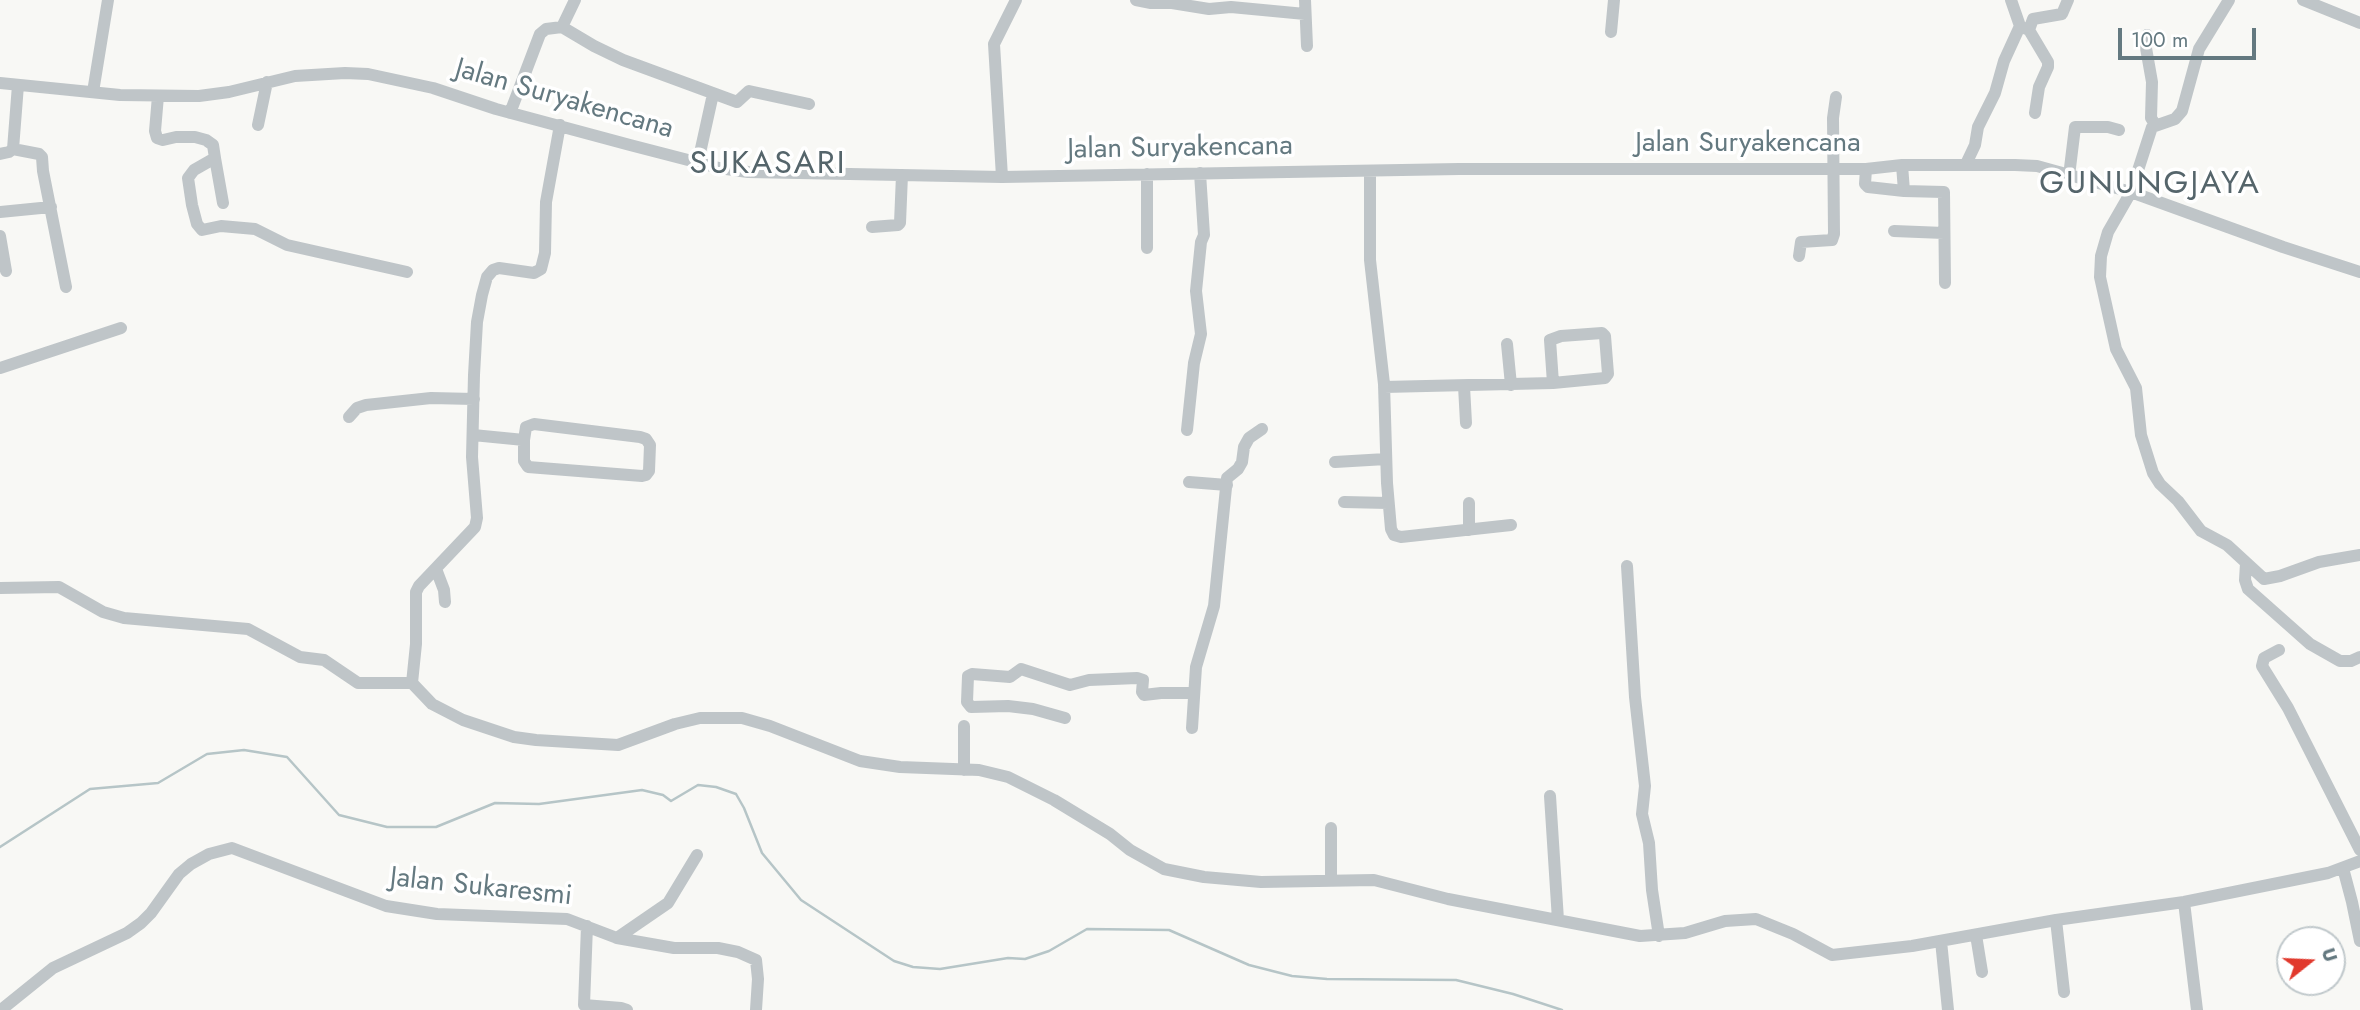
<!DOCTYPE html>
<html>
<head>
<meta charset="utf-8">
<style>
  body { margin:0 }
  #map { position:relative; width:2360px; height:1010px; overflow:hidden; background:#f8f8f5; font-family:Jost,sans-serif }
  canvas { display:block }
  .north { position:absolute; left:2276px; top:926px; width:70px; height:70px; box-sizing:border-box; background:#fff; border:2px solid #c1c9cc; border-radius:50%; rotate:72deg; font-size:19px; font-weight:700; line-height:28px; text-align:center; color:#647980 }
  .north::after { content:''; display:block; margin:auto; width:24px; height:32px; background:#e1392d; clip-path:polygon(50% 0,100% 100%,50% 72%,0 100%) }
  .scale { position:absolute; left:2118px; top:28px; width:138px; height:32px; box-sizing:border-box; border:4px solid #647980; border-top:0; padding-left:9px; font-size:21px; line-height:24px; white-space:nowrap; color:#647980; -webkit-text-stroke:5px #fff; paint-order:stroke }
</style>
</head>
<body>
<div id="map">
<canvas width="2360" height="1010"></canvas>
<div class="north">U</div>
<div class="scale">100 m</div>
</div>
<script>
const g = document.querySelector('canvas').getContext('2d');
g.lineJoin = 'round';
function toPath(rows) {
  const path = new Path2D();
  for (const r of rows) {
    path.moveTo(r[0], r[1]);
    for (let i = 2; i < r.length; i += 2) path.lineTo(r[i], r[i + 1]);
  }
  return path;
}
function strokePath(path, color, width, dash) {
  g.strokeStyle = color;
  g.lineWidth = width;
  g.lineCap = dash ? 'butt' : 'round';
  g.setLineDash(dash || []);
  g.stroke(path);
}
function label(font, color, halo, rows, align = 'center') {
  g.font = font + ' Jost,sans-serif';
  g.lineWidth = 7;
  g.setLineDash([]);
  g.textBaseline = 'middle';
  g.strokeStyle = halo;
  g.fillStyle = color;
  for (const [text, x, y, turn = 0] of rows) {
    g.save();
    g.translate(x, y);
    g.rotate((+turn || 0) * Math.PI / 180);
    g.textAlign = isNaN(turn) ? turn : align;
    if (halo) g.strokeText(text, 0, 0);
    g.fillText(text, 0, 0);
    g.restore();
  }
}
strokePath(toPath([
  [0,847,90,789,158,783,207,754,244,750,287,757,339,815,387,827,436,827,495,803,539,804,642,790,663,795,671,801,698,785,716,787,736,794,744,808,762,853,801,900,894,961,913,967,940,969,1008,958,1025,959,1049,951,1087,929,1169,930,1249,965,1292,976,1327,979,1456,980,1513,994,1562,1010]
]), '#b6c5c7', 2.5);
strokePath(toPath([
  [1136,0,1151,3,1172,3,1209,9,1231,7,1305,14],
  [1305,0,1307,46],
  [2229,0,2199,49,2182,111,2175,119,2152,127,2131,192,2108,232,2101,256,2100,277,2116,349,2136,388,2141,435,2153,473,2160,484,2178,501,2201,531,2227,545,2264,579,2280,576,2319,562,2360,555],
  [2303,0,2360,23],
  [562,27,594,46,623,60,737,102,749,91,809,104],
  [2024,28,2029,30,2033,19,2062,14,2068,0],
  [2029,30,2048,62,2048,67,2039,87,2035,113],
  [1611,32,1614,0],
  [2147,35,2146,48,2152,82,2151,118,2155,124],
  [0,83,120,95,199,96,229,92,295,76,345,73,368,74,433,88,496,109,630,145,719,168,748,172,1002,177,1459,169,1866,169,1902,165,2015,165,2037,166,2131,192,2283,247,2360,272],
  [93,92,108,0],
  [158,96,155,131,157,138,163,140,176,137,195,137,206,140,213,145,215,158,194,170,188,178,192,205,197,224,202,230,221,226,255,229,287,245,407,272],
  [510,113,540,34,546,29,562,27,575,0],
  [258,125,267,82],
  [560,125,546,202,545,253,541,269,534,273,499,268,493,270,487,277,482,295,477,322,474,375,472,457,477,518,475,527,419,586,416,592,416,644,412,683,432,704,463,720,514,737,536,740,618,745,675,724,700,718,742,718,770,726,860,761,900,767,979,770,1008,777,1054,800,1110,834,1130,850,1164,869,1204,877,1261,882,1374,880,1448,899,1640,936,1685,933,1725,921,1756,919,1793,934,1832,955,1912,946,2056,920,2184,902,2328,873,2360,861],
  [13,149,39,154,42,157,43,171,66,287],
  [0,154,9,152,13,149,18,85],
  [215,158,223,203],
  [698,162,713,94],
  [1966,164,1975,145,1978,127,1995,93,2004,61,2020,26,2011,0],
  [1902,165,1904,191,1944,192,1945,283],
  [1866,169,1865,184,1868,187,1904,191],
  [1370,171,1370,260,1384,384,1387,483,1391,529,1394,535,1401,537,1511,525],
  [1147,174,1147,248],
  [2069,176,2075,127,2108,127,2119,130],
  [1002,177,994,44,1016,0],
  [0,212,51,207],
  [872,227,898,225,900,223,902,175],
  [1894,231,1944,233],
  [0,236,6,271],
  [1799,256,1801,242,1832,240,1834,234,1833,118,1836,97],
  [1507,344,1511,385],
  [0,368,121,328],
  [1464,386,1466,423],
  [1384,387,1553,383,1605,378,1608,374,1605,336,1602,333,1561,336,1550,340,1553,383],
  [349,417,357,408,366,405,431,398,474,399],
  [1187,430,1194,363,1201,334,1196,291,1201,242,1204,235,1200,173],
  [473,435,524,440,526,427,534,424,640,437,646,439,650,445,649,471,646,475,642,476,528,467,524,461,524,440],
  [1335,462,1386,459],
  [1189,482,1227,485],
  [1344,502,1388,503],
  [1469,503,1469,530],
  [2246,563,2245,580,2248,589,2310,644,2340,661,2351,661,2360,657],
  [1627,566,1635,697,1645,786,1642,814,1649,843,1652,890,1659,936],
  [436,569,444,590,445,602],
  [0,588,59,587,103,612,124,618,248,629,300,657,324,660,358,683,412,683],
  [2279,650,2264,658,2262,666,2288,708,2360,850],
  [1065,718,1033,709,1008,706,971,707,967,702,968,676,972,674,1010,677,1021,669,1070,685,1089,680,1137,678,1143,680,1142,692,1144,695,1161,693,1194,693],
  [1192,728,1196,667,1214,606,1227,478,1238,469,1242,462,1244,447,1249,438,1262,429],
  [964,770,964,726],
  [1550,796,1558,920],
  [2343,868,2352,902,2360,941],
  [1331,880,1331,828],
  [2184,902,2197,1010],
  [2056,920,2064,992],
  [587,926,584,1005,621,1008,627,1010],
  [1976,935,1982,972],
  [617,938,668,903,697,855],
  [1941,941,1948,1010],
  [1,1010,53,968,127,933,141,923,151,913,179,874,191,864,209,854,232,848,386,906,437,914,567,919,617,938,674,948,718,948,738,952,756,960,758,979,756,1010]
]), '#bfc5c8', 12);
label('28px', '#647980', '#fff', [
  ["Jalan Suryakencana",564,100,16],
  ["Jalan Suryakencana",1748,144],
  ["Jalan Suryakencana",1180,149,-1],
  ["Jalan Sukaresmi",481,888,6]
]);
g.letterSpacing = '2px';
label('32px', '#55656b', '#fff', [
  ["SUKASARI",768,165],
  ["GUNUNGJAYA",2150,185]
]);
g.letterSpacing = '0px';
</script>
</body>
</html>
